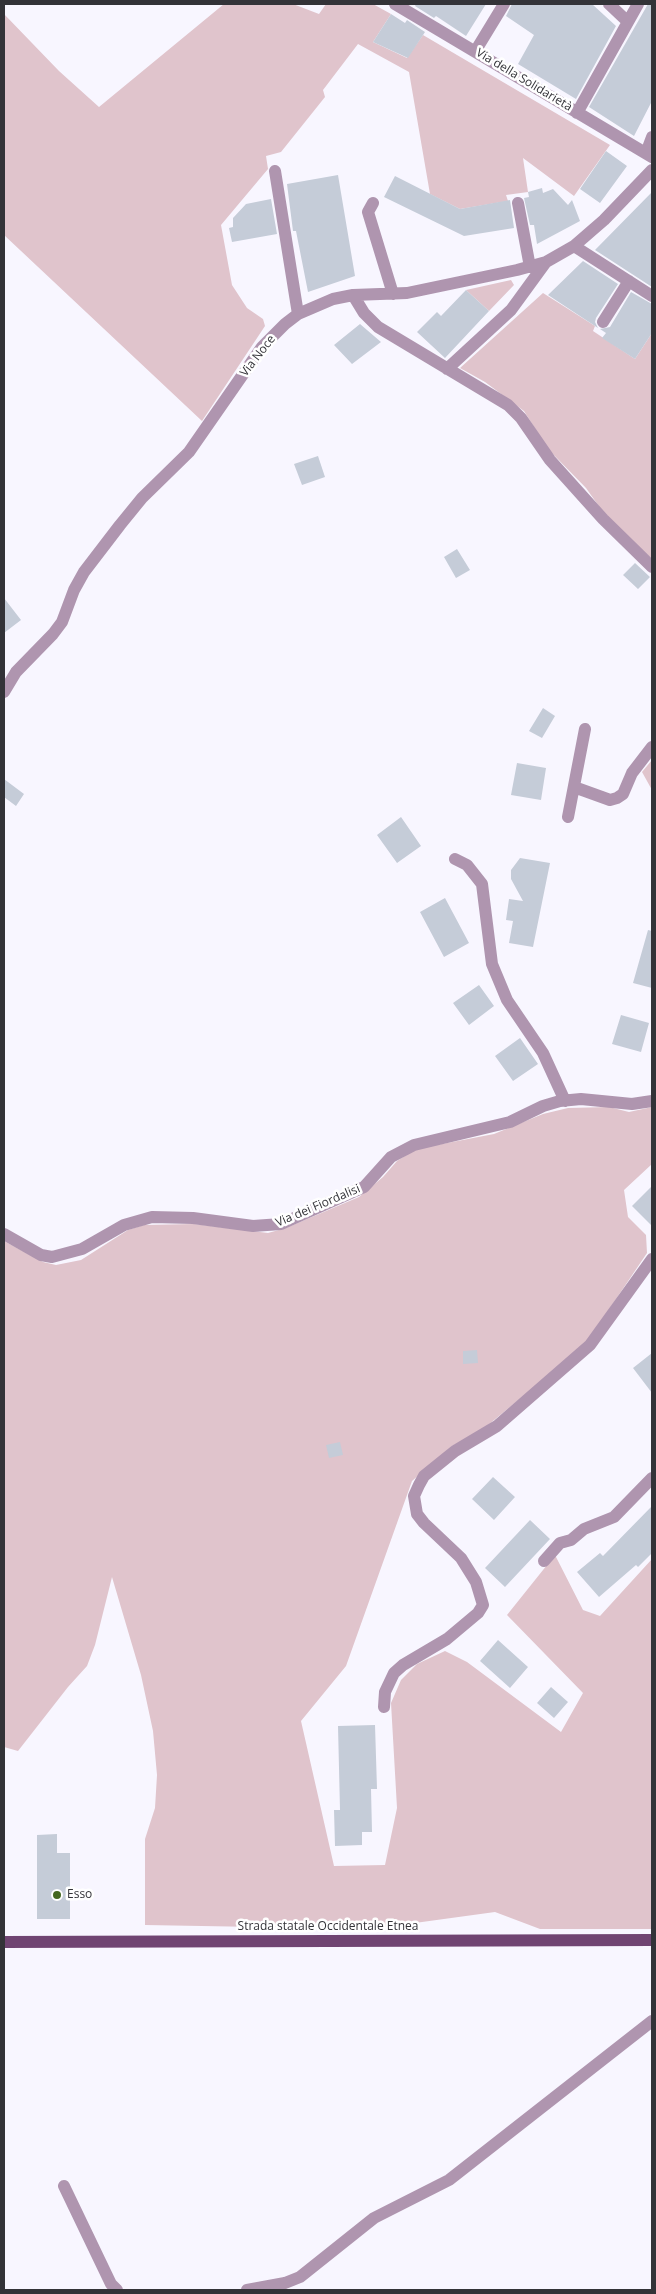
<!DOCTYPE html>
<html>
<head>
<meta charset="utf-8">
<style>
  body { margin:0 }
  #map { position:relative; width:656px; height:2294px; overflow:hidden; background:#f8f6ff; font-family:"Open Sans",sans-serif }
  canvas { display:block }
  .frame { position:absolute; inset:0; border:5px solid #333338; pointer-events:none }
</style>
</head>
<body>
<div id="map">
<canvas width="656" height="2294"></canvas>
<div class="frame"></div>
</div>
<script>
const g = document.querySelector('canvas').getContext('2d');
g.lineJoin = 'round';
function paint(path, color) {
  g.fillStyle = color;
  g.fill(path, 'evenodd');
}
function toPath(rows) {
  const path = new Path2D();
  for (const r of rows) {
    path.moveTo(r[0], r[1]);
    for (let i = 2; i < r.length; i += 2) path.lineTo(r[i], r[i + 1]);
  }
  return path;
}
function strokePath(path, color, width, dash) {
  g.strokeStyle = color;
  g.lineWidth = width;
  g.lineCap = dash ? 'butt' : 'round';
  g.setLineDash(dash || []);
  g.stroke(path);
}
function label(font, color, halo, rows, align = 'center') {
  g.font = font + ' "Open Sans",sans-serif';
  g.lineWidth = 5;
  g.setLineDash([]);
  g.textBaseline = 'middle';
  g.strokeStyle = halo;
  g.fillStyle = color;
  for (const [text, x, y, turn = 0] of rows) {
    g.save();
    g.translate(x, y);
    g.rotate((+turn || 0) * Math.PI / 180);
    g.textAlign = isNaN(turn) ? turn : align;
    if (halo) g.strokeText(text, 0, 0);
    g.fillText(text, 0, 0);
    g.restore();
  }
}
paint(toPath([
  [224,4,293,4,319,14,326,4,373,4,391,14,373,42,407,58,423,35,610,145,574,196,523,158,528,192,506,195,508,201,460,209,430,194,409,72,358,44,323,90,325,97,281,152,266,156,268,169,221,225,232,285,247,308,263,319,265,326,202,421,4,235,4,14,59,71,99,107],
  [511,280,514,285,489,311,466,290],
  [543,293,595,326,593,331,635,359,652,333,652,559,608,519,586,488,548,449,524,411,485,382,460,368],
  [652,760,652,790,642,772],
  [609,1107,629,1112,652,1107,652,1164,624,1190,628,1217,646,1235,647,1253,585,1345,482,1430,452,1446,412,1481,346,1666,301,1721,334,1866,385,1865,397,1808,391,1703,401,1680,417,1664,445,1651,467,1662,561,1732,583,1693,507,1615,555,1555,583,1610,600,1616,652,1559,652,1929,540,1929,495,1912,371,1929,145,1925,145,1839,155,1808,157,1775,153,1731,141,1675,112,1577,95,1645,87,1666,68,1687,18,1751,4,1747,4,1241,43,1262,56,1265,81,1260,128,1230,144,1225,194,1224,268,1233,286,1228,359,1197,383,1177,397,1161,416,1149,494,1134,543,1114,568,1108]
]), '#e0c4cc');
paint(toPath([
  [416,4,486,4,466,36,436,16,434,18,415,6],
  [512,4,592,4,616,26,576,99,518,64,534,35,506,16],
  [648,4,652,4,652,101,634,136,589,107],
  [391,14,405,23,407,20,425,32,408,58,373,42],
  [606,151,627,166,600,203,580,189],
  [338,175,355,276,308,292,296,231,293,231,287,184],
  [395,176,460,209,510,200,514,228,464,236,384,197],
  [542,188,543,193,553,189,568,205,572,200,580,221,537,244,534,225,530,225,524,198,529,197,528,192],
  [652,192,652,287,595,250],
  [271,199,277,234,232,242,229,228,233,227,233,218,246,204],
  [583,261,618,284,596,318,595,322,598,328,548,295],
  [466,290,489,311,445,358,417,332,437,312,441,316],
  [631,292,652,304,652,333,635,359,602,338,606,333,600,329,610,327],
  [360,324,381,342,352,364,334,345],
  [318,456,325,477,302,485,294,464],
  [457,549,470,570,456,578,444,557],
  [635,563,650,577,638,589,623,575],
  [4,598,21,620,4,633],
  [543,708,555,716,542,738,529,731],
  [517,763,546,768,541,800,511,795],
  [4,779,24,794,16,806,4,797],
  [401,817,421,846,397,863,377,835],
  [520,858,550,863,533,947,509,943,513,921,506,920,509,899,523,901,511,879,511,870],
  [445,898,469,943,444,957,420,912],
  [648,930,652,931,652,988,633,983],
  [479,985,494,1006,469,1025,453,1003],
  [621,1015,649,1023,641,1052,612,1044],
  [520,1038,538,1064,513,1081,495,1056],
  [652,1186,652,1226,632,1206],
  [477,1350,478,1363,463,1364,463,1351],
  [652,1353,652,1393,633,1368],
  [340,1442,343,1455,329,1458,326,1445],
  [493,1477,515,1497,494,1520,472,1499],
  [652,1506,652,1553,638,1567,636,1565,599,1597,577,1572,600,1553,603,1556],
  [530,1520,550,1539,505,1587,485,1568],
  [498,1640,528,1667,510,1688,480,1661],
  [551,1687,568,1702,554,1718,537,1703],
  [375,1725,377,1789,371,1789,372,1832,362,1832,362,1845,335,1846,334,1810,340,1810,338,1726],
  [57,1834,57,1853,70,1853,70,1919,37,1919,37,1835]
]), '#c5ccd8');
strokePath(toPath([
  [395,4,652,157],
  [609,4,628,22],
  [476,50,504,4],
  [577,113,638,4],
  [646,153,652,137],
  [275,171,298,314],
  [373,203,368,212,393,294],
  [518,203,530,267],
  [574,246,652,296],
  [353,295,364,313,378,327,508,405,521,418,550,460,603,519,652,567],
  [603,322,629,281],
  [447,369,511,310,546,262],
  [4,692,16,672,53,634,62,622,74,590,84,572,120,525,142,498,189,452,262,347,285,324,298,314,333,299,353,295,407,293,517,270,546,262,574,246,604,220,652,170],
  [574,787,610,800,617,798,623,794,632,773,652,747],
  [568,817,585,729],
  [455,859,467,865,482,884,492,964,507,1000,543,1053,565,1101],
  [4,1234,41,1255,52,1257,82,1249,124,1225,152,1217,193,1218,253,1226,281,1224,364,1187,391,1157,414,1145,510,1122,543,1106,560,1101,581,1099,632,1104,652,1101],
  [544,1561,560,1543,571,1540,584,1529,614,1517,652,1478],
  [384,1707,385,1692,394,1673,403,1665,447,1639,478,1613,483,1605,476,1582,461,1558,424,1523,417,1514,414,1496,419,1485,424,1476,455,1451,497,1426,590,1345,652,1259],
  [64,2186,111,2284,117,2290],
  [247,2290,285,2283,300,2277,374,2218,449,2180,652,2021]
]), '#af95af', 12);
strokePath(toPath([
  [4,1942,652,1940]
]), '#704472', 12);
for (const [x, y, r, color] of [
  [57,1895,5,"#43671f"]
]) {
  const dot = new Path2D();
  dot.arc(x, y, r, 0, 2 * Math.PI);
  g.fillStyle = color;
  g.fill(dot);
  strokePath(dot, '#fff', 2);
}
label('12px', '#333338', '#fff', [
  ["Via della Solidarietà",524,80,31],
  ["Via Noce",258,356,-52],
  ["Via dei Fiordalisi",318,1206,-23],
  ["Strada statale Occidentale Etnea",328,1927]
]);
label('12px', '#333338', '#fff', [
  ["Esso",67,1895]
], 'left');
</script>
</body>
</html>
